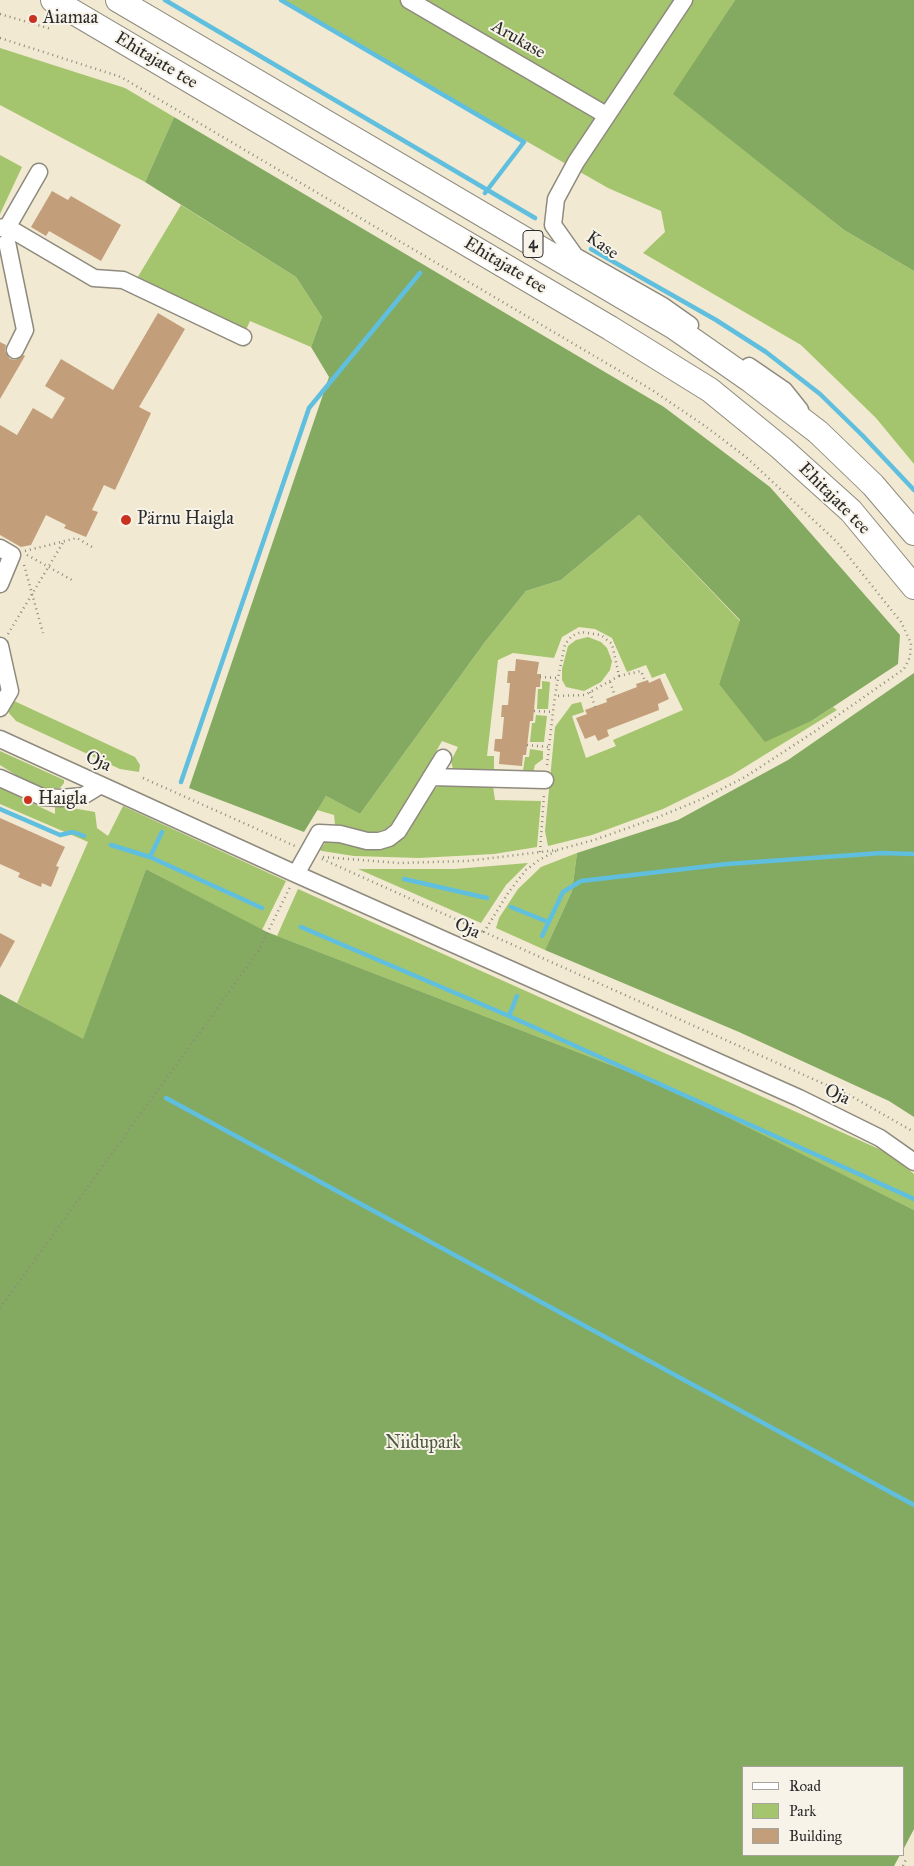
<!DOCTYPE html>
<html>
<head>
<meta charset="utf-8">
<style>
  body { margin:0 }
  #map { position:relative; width:914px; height:1866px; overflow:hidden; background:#f1e9d1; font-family:"IM FELL Great Primer",serif }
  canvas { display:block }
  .legend { position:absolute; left:742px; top:1766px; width:162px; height:90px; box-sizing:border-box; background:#f7f3e8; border:1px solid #a5a39c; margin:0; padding:6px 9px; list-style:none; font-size:15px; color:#2b2b2b }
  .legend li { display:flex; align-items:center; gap:10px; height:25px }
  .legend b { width:25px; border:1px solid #a5a39c }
</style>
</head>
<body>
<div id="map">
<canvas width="914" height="1866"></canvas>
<ul class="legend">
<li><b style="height:6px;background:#fff"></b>Road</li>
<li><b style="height:14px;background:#a4c56d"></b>Park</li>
<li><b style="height:14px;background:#c29e7b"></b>Building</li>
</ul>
</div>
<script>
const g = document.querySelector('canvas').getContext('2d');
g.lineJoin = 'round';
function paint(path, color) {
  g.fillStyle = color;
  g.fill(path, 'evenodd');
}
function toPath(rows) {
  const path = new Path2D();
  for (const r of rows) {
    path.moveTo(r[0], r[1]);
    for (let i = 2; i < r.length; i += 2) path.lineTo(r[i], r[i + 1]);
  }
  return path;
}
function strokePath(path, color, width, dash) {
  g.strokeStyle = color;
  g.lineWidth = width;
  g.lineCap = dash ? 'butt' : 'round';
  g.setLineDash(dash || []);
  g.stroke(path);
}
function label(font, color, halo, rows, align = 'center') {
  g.font = font + ' "IM FELL Great Primer",serif';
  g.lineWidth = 4;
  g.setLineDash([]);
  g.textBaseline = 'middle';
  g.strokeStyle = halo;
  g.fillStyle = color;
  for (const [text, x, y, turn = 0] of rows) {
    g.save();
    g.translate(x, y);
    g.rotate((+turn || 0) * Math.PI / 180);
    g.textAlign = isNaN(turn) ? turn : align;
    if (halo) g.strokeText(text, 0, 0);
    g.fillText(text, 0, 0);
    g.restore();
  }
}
paint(toPath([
  [280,0,735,0,674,94,844,230,914,271,914,464,876,418,801,345,643,253,665,232,661,211,608,188],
  [0,48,125,88,174,117,145,182,0,105],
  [0,155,22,167,0,214],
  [181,205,296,277,322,317,311,347,250,321,245,332,136,280],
  [639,515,740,621,719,684,813,720,833,707,837,710,732,775,663,809,592,835,548,846,545,831,555,727,572,704,581,702,584,712,572,716,586,758,616,746,613,740,683,710,665,673,652,678,646,665,627,672,612,638,595,629,579,627,562,637,554,658,513,653,498,660,487,756,494,756,494,769,523,771,525,757,529,757,530,749,543,751,543,759,535,765,533,773,453,769,451,761,458,747,442,741,398,818,386,829,374,833,335,825,334,815,317,810,326,796,360,814,485,642,526,591,561,580],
  [588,637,601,642,607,648,612,661,610,670,601,682,584,691,566,687,562,680,562,669,568,646,576,640],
  [542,681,550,682,548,709,537,709,538,689,542,689],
  [12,700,135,757,140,765,139,772,120,769,16,721,9,713,7,706],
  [536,715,547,716,544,742,530,742,532,723,535,723],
  [0,751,64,780,64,783,60,788,44,789,27,782,0,765],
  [439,786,493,786,495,800,541,801,537,847,494,854,419,858,354,856,322,851,320,850,327,840,385,848,396,842,408,832,432,790],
  [0,788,55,814,55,805,95,812,97,828,108,836,123,806,286,881,262,930,146,869,83,1040,17,1003,88,842,0,804],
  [577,853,572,891,545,950,496,928,499,918,518,889,541,867],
  [528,863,506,885,481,923,358,869,455,869],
  [298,889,888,1153,914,1174,914,1210,642,1077,277,936]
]), '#a4c56d');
paint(toPath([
  [735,0,914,0,914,271,844,230,673,94],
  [174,117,664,407,770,487,900,635,898,664,813,720,765,742,719,684,740,620,639,515,561,580,526,591,485,642,360,814,326,796,304,832,189,788,329,377,311,347,322,317,296,277,145,182],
  [914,673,914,1117,889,1101,739,1032,545,950,572,891,577,853,678,820,788,760],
  [146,869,267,932,642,1077,727,1117,914,1210,914,1829,903,1850,903,1767,743,1767,743,1855,900,1855,894,1866,0,1866,0,994,83,1039]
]), '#83aa60');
strokePath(toPath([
  [165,0,535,218],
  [281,0,524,142,485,193],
  [591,249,716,320,766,352,820,394,863,436,914,490],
  [181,782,309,408,420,273],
  [0,809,60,835,73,832,84,836],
  [111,845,150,857,262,908],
  [150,857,162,832],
  [404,879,487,898],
  [511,907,548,922],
  [301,927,509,1016,914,1199],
  [542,936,563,892,581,881,727,864,882,853,914,854],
  [509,1016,517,996],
  [166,1098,914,1505]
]), '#60bfde', 4.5);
paint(toPath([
  [52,191,68,200,71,196,121,225,101,261,49,231,46,236,31,227],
  [158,313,185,329,139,407,151,413,115,490,104,485,92,510,98,512,86,537,64,528,66,525,46,515,31,545,21,547,0,535,0,425,17,435,33,408,52,419,65,398,45,386,61,359,113,390],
  [0,342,6,345,5,351,10,359,16,360,23,355,25,356,0,399],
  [516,659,539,662,537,674,541,674,540,687,536,687,533,721,530,721,526,755,523,755,522,766,499,764,500,752,494,751,495,739,502,739,504,717,501,717,502,705,508,705,510,683,507,683,508,671,515,671],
  [660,678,669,699,658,704,659,710,607,730,609,736,598,741,595,735,585,739,576,718,587,714,585,710,607,702,606,699,637,687,636,684,648,680,649,683],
  [0,818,65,847,56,866,59,867,51,887,42,883,41,887,18,877,20,873,0,864],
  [0,933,15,941,0,968]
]), '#c29e7b');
const minor = toPath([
  [409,0,606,115],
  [684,0,576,162,556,199,553,225,575,256,663,306,690,325],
  [0,228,8,226,39,172],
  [14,231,94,278,123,280,243,337],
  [7,242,25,330,15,350],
  [749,366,784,390,800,410],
  [0,548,12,555,0,584],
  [0,646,10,691,0,708],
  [0,739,296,874,799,1098,880,1138,914,1162],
  [431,777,545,780],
  [0,778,42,797,61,798,83,796,101,785],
  [296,874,319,833,340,834,367,841,379,841,389,838,398,831,443,758]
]);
const highway = toPath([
  [53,0,610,328,710,390,781,448,851,511,914,587],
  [118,0,674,327,750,380,818,432,873,485,914,533]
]);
strokePath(minor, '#8e8a7e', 19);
strokePath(highway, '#8e8a7e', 26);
strokePath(toPath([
  [0,14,51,29],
  [0,38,121,77,652,390,705,426,746,457,837,542,901,622,911,643,910,657,904,669,814,732,745,777,702,799,656,818,594,840,557,850,467,861,399,863,323,857],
  [25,551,77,538,92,547],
  [27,555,72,580],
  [24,565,43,633],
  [8,634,64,541],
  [619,676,641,671,645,681],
  [540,677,558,678],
  [610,682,615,696],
  [590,692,595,707],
  [534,711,553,712],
  [527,745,549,747],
  [547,765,553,712,555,696,558,678,565,644,572,636,581,632,601,635,612,644,619,676,585,695,555,696],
  [143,778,295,846],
  [556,851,539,860,526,870,508,893,484,932,851,1096,914,1132],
  [540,852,544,795],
  [322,859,484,932],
  [0,1308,258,952,290,887],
  [903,1866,907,1857]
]), '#8e8a7e', 2.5, [1, 4]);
strokePath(minor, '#fff', 16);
strokePath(highway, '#fff', 24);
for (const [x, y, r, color] of [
  [33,19,5,"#c8321e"],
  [126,520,6,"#c8321e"],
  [28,800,5,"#c8321e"]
]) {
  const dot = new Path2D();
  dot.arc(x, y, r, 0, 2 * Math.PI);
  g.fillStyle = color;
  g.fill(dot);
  strokePath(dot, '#f7f3e8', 2);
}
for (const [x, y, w] of [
  [533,244,20]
]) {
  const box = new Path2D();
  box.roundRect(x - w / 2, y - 13.5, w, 27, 4);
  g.fillStyle = '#f7f3e8';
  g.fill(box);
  strokePath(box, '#2b2b2b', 1);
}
label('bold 16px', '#2b2b2b', null, [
  ["4",533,244]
]);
label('18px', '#2b2b2b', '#f7f3e8', [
  ["Aiamaa",43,19],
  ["Pärnu Haigla",137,520],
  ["Haigla",38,800]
], 'left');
label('18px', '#2b2b2b', '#f7f3e8', [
  ["Arukase",518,40,30],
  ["Ehitajate tee",156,61,31],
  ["Kase",602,246,35],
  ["Ehitajate tee",505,266,31],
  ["Ehitajate tee",834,499,45],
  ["Oja",98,762,24],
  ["Oja",467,929,24],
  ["Oja",837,1095,26]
]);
label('18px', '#4f593f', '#f7f3e8', [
  ["Niidupark",423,1444]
]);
</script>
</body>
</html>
